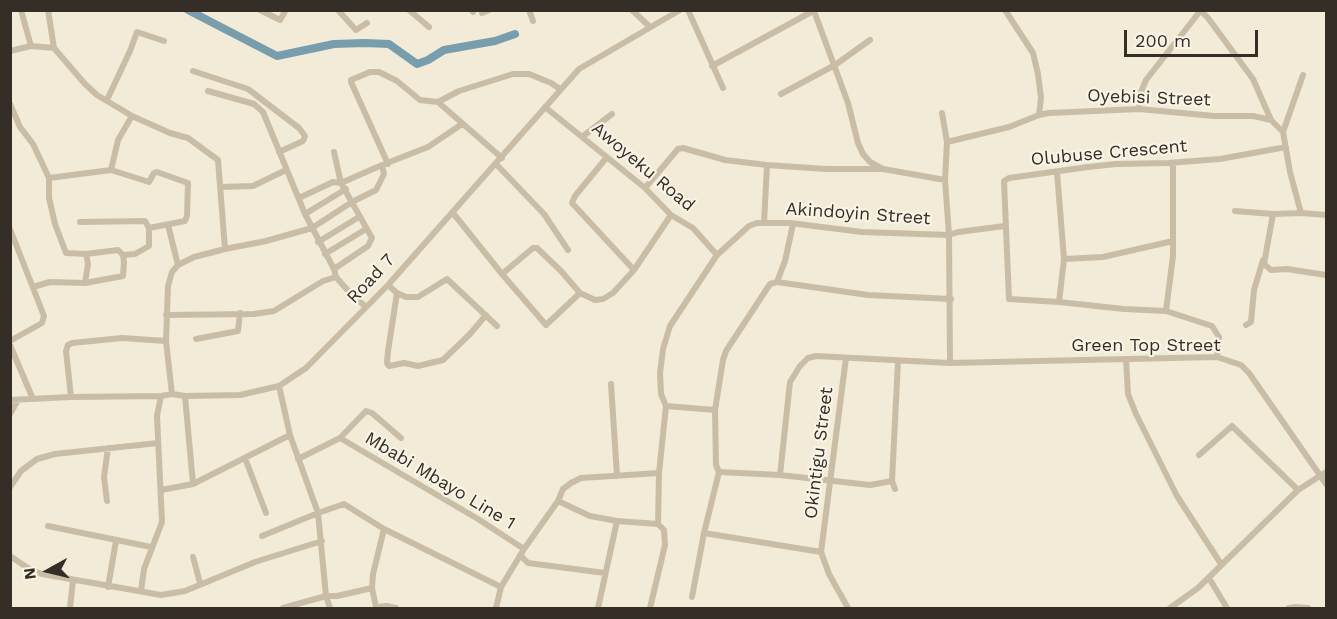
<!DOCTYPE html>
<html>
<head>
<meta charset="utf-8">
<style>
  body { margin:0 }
  #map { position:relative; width:1337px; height:619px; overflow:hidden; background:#f1ebd8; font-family:"Work Sans",sans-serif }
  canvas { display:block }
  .frame { position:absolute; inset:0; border:12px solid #342e26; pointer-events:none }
  .north { position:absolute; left:18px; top:541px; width:60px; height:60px; -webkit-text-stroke:4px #f9f4e5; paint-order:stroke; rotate:262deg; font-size:16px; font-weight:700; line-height:24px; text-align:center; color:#342e26 }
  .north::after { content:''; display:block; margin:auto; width:21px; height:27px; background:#342e26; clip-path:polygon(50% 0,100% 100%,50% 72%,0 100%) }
  .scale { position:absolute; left:1124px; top:30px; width:134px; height:27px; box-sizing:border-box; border:3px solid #342e26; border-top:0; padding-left:8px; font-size:18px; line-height:21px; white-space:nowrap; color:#342e26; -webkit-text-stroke:4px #f9f4e5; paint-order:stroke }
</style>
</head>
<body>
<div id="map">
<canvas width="1337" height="619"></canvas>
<div class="frame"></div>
<div class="north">N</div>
<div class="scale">200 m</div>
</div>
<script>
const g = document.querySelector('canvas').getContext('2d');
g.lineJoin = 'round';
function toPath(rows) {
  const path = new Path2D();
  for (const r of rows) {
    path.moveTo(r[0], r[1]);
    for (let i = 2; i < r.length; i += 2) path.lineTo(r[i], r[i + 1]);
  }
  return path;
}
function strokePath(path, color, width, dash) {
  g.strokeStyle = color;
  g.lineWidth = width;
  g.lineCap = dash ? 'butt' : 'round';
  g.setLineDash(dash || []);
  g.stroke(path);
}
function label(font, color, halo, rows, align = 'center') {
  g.font = font + ' "Work Sans",sans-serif';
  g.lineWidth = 4.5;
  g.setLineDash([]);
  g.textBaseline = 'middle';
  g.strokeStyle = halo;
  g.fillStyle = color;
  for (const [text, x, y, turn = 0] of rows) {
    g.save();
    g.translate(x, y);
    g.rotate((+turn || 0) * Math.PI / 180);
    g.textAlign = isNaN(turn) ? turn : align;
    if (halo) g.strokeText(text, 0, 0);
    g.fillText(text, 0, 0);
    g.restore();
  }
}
strokePath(toPath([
  [188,10,277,56,334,44,365,43,389,44,417,64,428,60,444,50,495,41,515,34]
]), '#789eae', 8);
strokePath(toPath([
  [21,10,31,46],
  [48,10,54,48],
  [260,10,280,20,286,10],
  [338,10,356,30,367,23],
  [409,10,429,27],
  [472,10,473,12],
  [529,10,533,21],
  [632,10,650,27],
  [688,10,723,88],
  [1005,10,1033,53,1038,74,1041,98,1039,115],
  [814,11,848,103,858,143,863,154,870,162,883,169,945,180],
  [1201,11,1208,18,1253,79,1271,120],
  [482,13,489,10],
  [10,51,31,46,54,48,85,84,97,95,132,116,170,133,188,138,218,160,225,249,194,257,178,265,172,272,168,286,166,341,172,394],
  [712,66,815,10],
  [193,71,248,89,299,128,305,136,303,141,279,152],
  [208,91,254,104,263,112,305,214,334,269,336,277,351,294,366,307],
  [781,94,835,65,870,40],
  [107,100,130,51,137,32,164,41],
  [438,102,459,91,513,74,529,74,551,83,560,89],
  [10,104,20,127,33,144,49,178,49,198,55,224,66,253,86,254,88,264,85,283,50,282,33,287],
  [545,107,645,188,671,215,693,228,717,255],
  [1139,109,1141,92,1146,80,1201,10],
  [942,113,947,142,945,180,949,235,950,363],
  [1283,132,1303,75],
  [582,137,612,114],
  [947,142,1009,127,1039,115,1049,113,1139,109,1214,116,1253,116,1271,120,1283,132,1290,172,1301,213,1326,215],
  [334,152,341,183,372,238,368,246,334,269],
  [607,157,575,196,572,203,634,270],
  [388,164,351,82,351,80,370,72,379,72,397,81,420,100,438,102,502,158],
  [496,164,544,214,568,250],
  [111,170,118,140,132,116],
  [1057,172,1064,259,1059,302],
  [49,178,111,170,149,182,154,173,157,172,188,183,187,216,185,221,149,228,145,221,80,222],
  [221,187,253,186,286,170],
  [645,188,678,149,683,148,725,160,767,165,826,169,883,169],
  [299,198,333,182,341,183,382,165],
  [1235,211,1273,214,1301,213],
  [453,213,502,274,546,325,580,293],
  [305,214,346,189],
  [1273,214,1264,264,1271,270,1287,269,1326,275],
  [764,223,767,165],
  [168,225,178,265],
  [10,229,44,316,42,323,10,341],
  [318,242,359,217],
  [225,249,266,241,312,228,352,202,376,190,384,174,382,165,428,147,462,124],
  [325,254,366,229],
  [123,255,135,254,149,246,149,228],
  [1064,259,1103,257,1173,241],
  [502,274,533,248,537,248,561,271,580,293,595,300,603,299,613,293,634,270,671,215],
  [777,282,785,261,793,224],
  [85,283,123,276,124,262,123,255,118,250,86,254],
  [388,285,397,293,388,351,387,363,389,366,404,363,418,366,443,360,470,334,486,315],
  [397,293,406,297,418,297,447,279,497,326],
  [1166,311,1173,256,1173,163],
  [166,315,254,314,274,311,323,281,336,277],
  [1246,325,1251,322,1254,290,1263,260],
  [196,339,238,331,240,313],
  [10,345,33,399],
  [1217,357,1219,337,1212,326,1166,311,1124,309,1059,302,1009,299,1004,181,1009,178,1088,167,1116,164,1168,163,1220,159,1286,147],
  [846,358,821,552,829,574,848,608],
  [1126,359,1128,394,1136,414,1177,496,1221,564],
  [611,384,617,476],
  [279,386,290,435,318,513,326,596,330,608],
  [185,396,193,484],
  [71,397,66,351,68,345,72,343,122,338,166,341],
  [10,400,71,397,161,396,172,394,185,396,240,395,279,386,306,368,388,285,579,69,680,10],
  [666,406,715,410],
  [10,414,18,400],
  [340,438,478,519,524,549],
  [1199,455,1232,426,1298,490],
  [245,458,266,513],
  [298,459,340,438,366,411,372,413,401,438],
  [719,472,780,475,870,485,892,481],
  [780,475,790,382,800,366,808,358,816,356,950,363,1217,357,1241,365,1249,373,1326,484],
  [10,487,21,471,37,459,55,454,158,443],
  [895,489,892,481,898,361],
  [161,490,193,484,290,435],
  [107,501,104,477,108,448],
  [558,501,590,516,617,521,658,524,664,530,665,545,650,608],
  [658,524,659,473,666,406,661,394,660,373,663,349,670,326,717,255,749,226,757,223,790,223,862,232,949,235,958,232,1005,226],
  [48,526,151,547],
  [384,529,373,574,372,588,376,607,387,606,396,608],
  [704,533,821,552],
  [262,536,318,513,344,504,384,529,501,587],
  [520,555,528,563,605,573],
  [10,556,31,570,42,574,161,595,185,591,255,562,322,541],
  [193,557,200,583],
  [1209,578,1227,608],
  [108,587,116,541],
  [141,591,144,569,162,522,157,416,161,396],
  [692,597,704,533,719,472,716,465,715,410,723,360,726,351,770,284,777,282,868,295,951,299],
  [70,608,73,580],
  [283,608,326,596,337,596,372,588],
  [496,608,501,587,524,549,558,501,563,489,571,483,581,478,659,473],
  [598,608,617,521],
  [1170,608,1198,588,1298,490,1326,472],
  [1289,608,1296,607,1308,608]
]), '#c9bea5', 6);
label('18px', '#342e26', '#f9f4e5', [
  ["Oyebisi Street",1149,98,2],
  ["Olubuse Crescent",1109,153,-5],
  ["Awoyeku Road",643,167,40],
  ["Akindoyin Street",858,214,4],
  ["Road 7",371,279,-47],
  ["Green Top Street",1146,346],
  ["Okintigu Street",819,453,-83],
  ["Mbabi Mbayo Line 1",440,481,31]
]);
</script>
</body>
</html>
